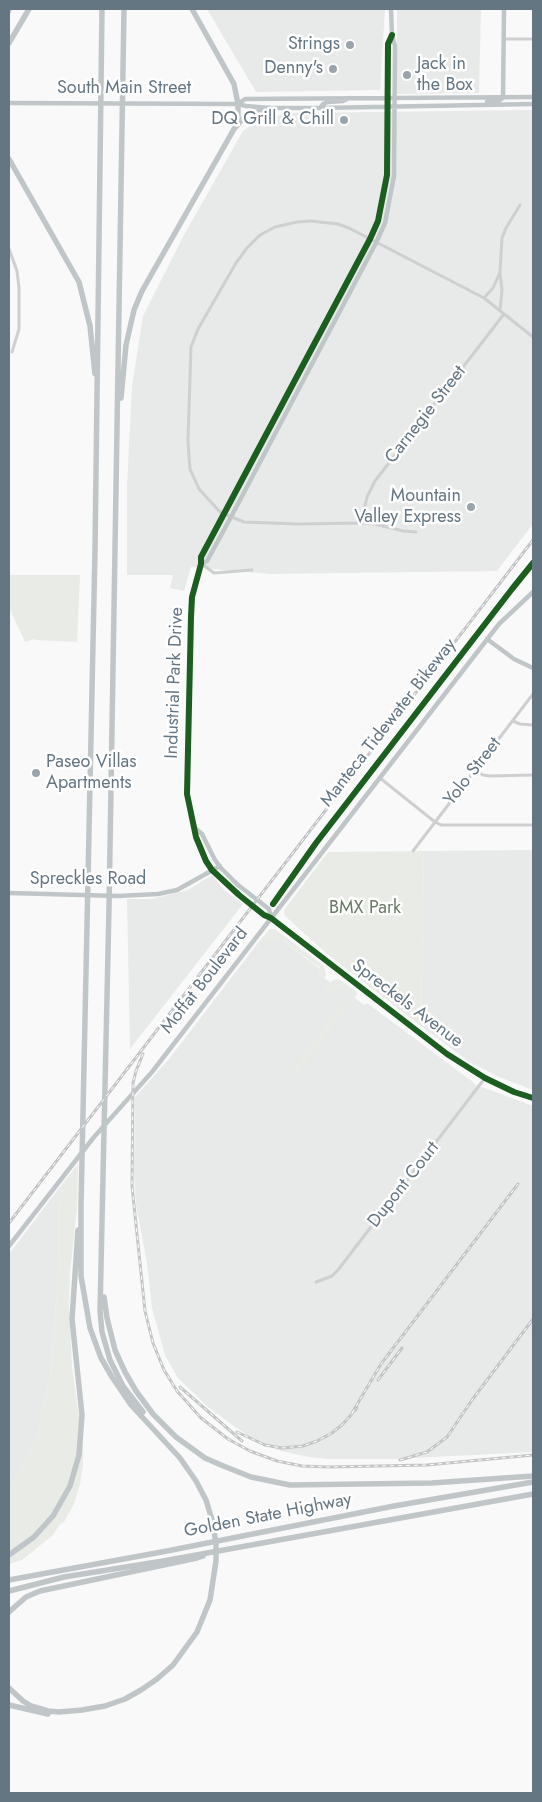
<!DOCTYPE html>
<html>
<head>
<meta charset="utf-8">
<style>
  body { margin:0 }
  #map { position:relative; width:542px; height:1802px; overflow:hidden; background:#f9f9f9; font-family:Jost,sans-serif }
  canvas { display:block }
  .frame { position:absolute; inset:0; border:10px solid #657683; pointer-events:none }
</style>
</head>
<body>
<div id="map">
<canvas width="542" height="1802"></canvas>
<div class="frame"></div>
</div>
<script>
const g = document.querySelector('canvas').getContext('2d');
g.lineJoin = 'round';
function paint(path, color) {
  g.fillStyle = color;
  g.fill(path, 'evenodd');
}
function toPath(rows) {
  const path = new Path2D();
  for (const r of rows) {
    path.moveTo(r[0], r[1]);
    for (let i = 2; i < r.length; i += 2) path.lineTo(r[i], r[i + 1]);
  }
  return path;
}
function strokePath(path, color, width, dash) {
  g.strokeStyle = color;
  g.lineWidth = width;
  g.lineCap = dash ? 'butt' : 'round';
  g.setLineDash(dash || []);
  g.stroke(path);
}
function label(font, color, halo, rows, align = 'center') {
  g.font = font + ' Jost,sans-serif';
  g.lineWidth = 5;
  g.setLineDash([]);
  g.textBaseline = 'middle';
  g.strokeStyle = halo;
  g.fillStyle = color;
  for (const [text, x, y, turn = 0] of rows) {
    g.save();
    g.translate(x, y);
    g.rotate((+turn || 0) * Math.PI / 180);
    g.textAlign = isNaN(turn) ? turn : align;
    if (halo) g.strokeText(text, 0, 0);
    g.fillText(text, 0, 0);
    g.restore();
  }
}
paint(toPath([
  [207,9,385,9,380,90,256,92],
  [397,9,481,9,479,93,397,94],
  [533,110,533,524,497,571,270,574,191,567,184,591,170,588,173,575,127,575,127,487,132,386,143,316,184,235,243,131,250,126,251,120,292,113],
  [533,850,533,1090,499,1077,468,1061,421,1026,424,851],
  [212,875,224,890,243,904,130,1049,127,899,152,899,188,890],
  [279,938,320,969,317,972,331,983,325,990,330,994,337,984,364,1005,367,1003,473,1082,474,1084,533,1106,533,1452,393,1459,327,1459,309,1457,281,1451,248,1436,209,1408,178,1378,165,1355,152,1308,147,1263,136,1205,134,1175,135,1097,169,1059,261,939,262,942],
  [59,1188,58,1279,50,1377,37,1435,24,1464,9,1490,9,1254]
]), '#e8e9e9');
paint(toPath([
  [9,575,80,575,77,642,35,640,34,639,25,642,9,607],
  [424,851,421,1026,326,953,284,915,284,910,328,852],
  [270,929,275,929,324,966,326,974,325,978,317,972,320,968,279,938,277,941,262,942,261,939],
  [337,979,342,981,358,993,354,998,337,984,330,994,325,990,332,981],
  [342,1002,348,1006,297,1074,292,1070],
  [78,1164,77,1209,70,1273,69,1305,72,1366,83,1447,83,1465,80,1484,74,1504,64,1522,60,1524,53,1535,22,1560,9,1564,9,1490,24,1464,37,1435,50,1377,58,1279,59,1188]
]), '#e8ebe6');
strokePath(toPath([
  [9,13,11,9],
  [504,39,533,39],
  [9,249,17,271,19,288,19,329,12,352],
  [484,298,493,288,500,272,502,238,506,228,520,205],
  [500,311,502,290,500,273],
  [361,523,367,497,375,481,504,314],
  [416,532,403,531,375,524,361,523,298,524,244,522,220,512,199,489,190,469,189,457,188,440,191,347,198,329,236,263,247,248,260,235,275,227,297,222,311,221,338,224,349,228,484,298,533,337],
  [202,564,214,573,252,570],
  [513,721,520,724,533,725],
  [475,770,483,775,490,776,533,775],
  [380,778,435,822,441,825,533,825],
  [413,851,533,694],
  [316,1282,332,1276,338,1270,485,1078]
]), '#cecfd0', 3);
strokePath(toPath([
  [392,35,388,44,387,175,378,221,370,239,201,557,201,564,192,597,191,617,187,794,196,837,206,861,212,870,239,895,264,915,271,918,447,1054,485,1078,514,1092,533,1098],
  [487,102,500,100,503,98,504,9],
  [9,103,238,104,246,106,269,108,320,108,533,104],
  [238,104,245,99,533,97],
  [320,108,323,104,328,102,343,101,350,98],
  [201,564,207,561,231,517,376,243,385,223,394,176,395,46,392,35,391,9],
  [487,639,514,659,533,668],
  [195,828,202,834,215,860,221,868,238,885,269,909,271,918],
  [9,893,118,896,158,894,177,890,220,866],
  [9,1246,94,1137,152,1072,499,624,533,592]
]), '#c0c6c8', 4.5);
strokePath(toPath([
  [124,9,109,907,100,1311,102,1332,110,1360,123,1386,143,1412],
  [192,9,234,84,238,104,238,117,235,125],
  [9,43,29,9],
  [9,159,79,282,90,326,95,374],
  [121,398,126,345,134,310,142,291,234,129,245,116,269,108],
  [104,1297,107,1318,115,1350,125,1372,136,1391,153,1414,176,1437,205,1458,221,1465,251,1477,290,1485,432,1483,533,1476],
  [9,1555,34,1537,53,1516,70,1486,79,1455,82,1415,72,1319,78,1230],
  [9,1580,167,1551,394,1506,533,1482],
  [9,1591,64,1577,163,1561,533,1494],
  [9,1612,26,1597,40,1591,197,1558,203,1556],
  [9,1688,23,1701,31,1706,48,1711,59,1712,82,1710,105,1706,125,1699,141,1690,157,1679,173,1665,197,1632,210,1600,216,1561,216,1543,212,1520,206,1500,196,1481,180,1458,131,1405,112,1377,101,1358,90,1328,81,1276,81,1206,95,550,102,9],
  [9,1705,48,1714]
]), '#c0c6c8', 5.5);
const rail = toPath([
  [143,1054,136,1071,133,1083,132,1186,145,1311,153,1343,164,1370,177,1391,201,1418,228,1439,250,1451,277,1461,302,1466,328,1467,427,1465,533,1455],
  [9,1223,533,540],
  [378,1380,402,1348],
  [180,1387,242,1441],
  [352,1413,381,1364,518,1184],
  [237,1432,265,1445,282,1448,303,1446,317,1441,332,1433,343,1424,357,1408],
  [400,1460,427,1452,447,1437,472,1400,533,1319]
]);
strokePath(rail, '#c3c5c6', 3);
strokePath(rail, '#fff', 1, [4]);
strokePath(toPath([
  [392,35,388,44,387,175,378,221,370,239,201,557,201,564,192,597,191,617,187,794,196,837,206,861,212,870,239,895,264,915,271,918,447,1054,485,1078,514,1092,533,1098],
  [273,904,316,843,512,589,533,563]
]), '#1b5e20', 6);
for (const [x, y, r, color] of [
  [350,45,5,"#99a4ac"],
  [333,69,5,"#99a4ac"],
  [407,75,5,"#99a4ac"],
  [344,120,5,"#99a4ac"],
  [471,507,5,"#99a4ac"],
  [36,773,5,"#99a4ac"]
]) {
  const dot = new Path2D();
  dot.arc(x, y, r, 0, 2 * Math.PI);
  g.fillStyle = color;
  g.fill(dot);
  strokePath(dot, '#fff', 2);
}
label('18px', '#657683', '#fff', [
  ["Strings",340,45],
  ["Jack in",417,65,"left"],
  ["the Box",417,86,"left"],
  ["Denny's",323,69],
  ["DQ Grill & Chill",334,120],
  ["Mountain",461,497],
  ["Valley Express",461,518],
  ["Paseo Villas",46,763,"left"],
  ["Apartments",46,784,"left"]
], 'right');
label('18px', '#657683', '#fff', [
  ["South Main Street",124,89],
  ["Carnegie Street",426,415,-52],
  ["Industrial Park Drive",175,683,-88],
  ["Manteca Tidewater Bikeway",389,723,-52],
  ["Yolo Street",473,772,-52],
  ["Spreckles Road",88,880],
  ["Moffat Boulevard",205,981,-52],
  ["Spreckels Avenue",407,1004,37],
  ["Dupont Court",404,1185,-52],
  ["Golden State Highway",268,1516,-11]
]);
label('18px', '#687a64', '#fff', [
  ["BMX Park",365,909]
]);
</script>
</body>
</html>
